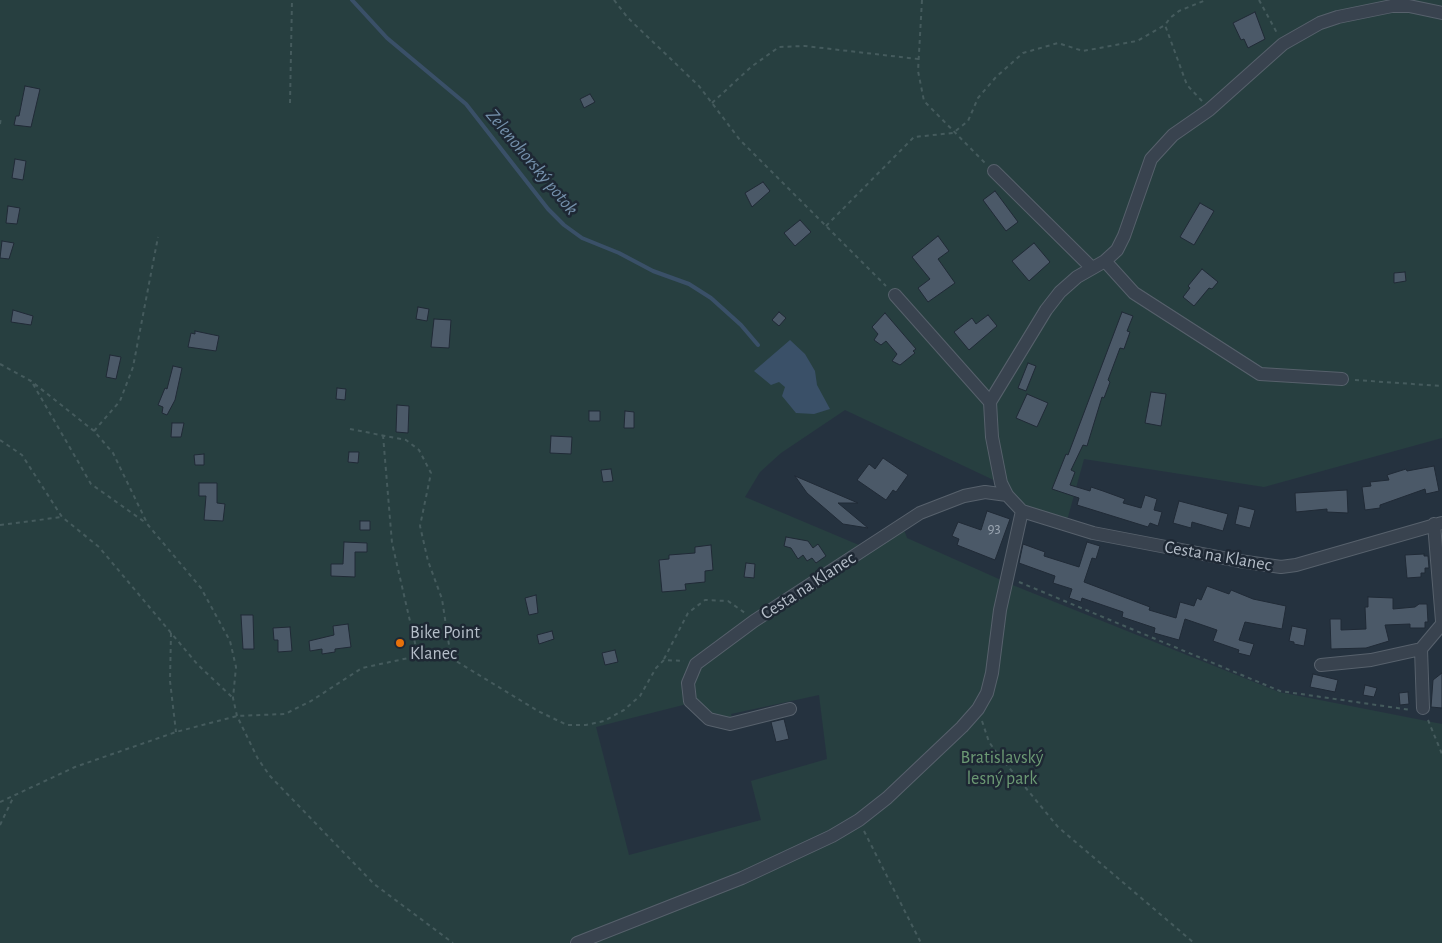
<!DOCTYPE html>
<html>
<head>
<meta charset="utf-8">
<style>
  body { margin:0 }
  canvas { display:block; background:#25323f }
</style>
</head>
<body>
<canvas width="1442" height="943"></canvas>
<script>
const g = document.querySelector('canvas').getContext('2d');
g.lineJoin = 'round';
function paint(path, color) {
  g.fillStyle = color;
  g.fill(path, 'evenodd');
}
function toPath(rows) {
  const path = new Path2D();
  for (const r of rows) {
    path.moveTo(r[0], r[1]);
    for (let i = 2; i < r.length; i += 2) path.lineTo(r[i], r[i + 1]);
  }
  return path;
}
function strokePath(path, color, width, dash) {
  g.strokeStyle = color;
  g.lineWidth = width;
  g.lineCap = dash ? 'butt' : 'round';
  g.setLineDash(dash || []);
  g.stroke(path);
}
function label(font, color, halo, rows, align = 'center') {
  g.font = font + ' "Alegreya Sans",sans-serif';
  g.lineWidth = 5;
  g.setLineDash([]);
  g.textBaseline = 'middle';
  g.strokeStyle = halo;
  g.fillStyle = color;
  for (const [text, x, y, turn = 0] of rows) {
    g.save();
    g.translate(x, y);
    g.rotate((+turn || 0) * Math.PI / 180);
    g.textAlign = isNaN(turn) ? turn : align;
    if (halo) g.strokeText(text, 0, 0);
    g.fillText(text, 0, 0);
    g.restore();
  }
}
paint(toPath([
  [0,0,1442,0,1442,438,1264,487,1084,459,1068,517,1061,524,1022,511,1000,483,845,410,781,453,760,472,745,497,866,548,902,524,907,538,1010,584,1279,692,1442,724,1442,943,0,943],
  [819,695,827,759,751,781,761,820,629,855,596,727,687,704,735,728,731,714]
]), '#273f40');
paint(toPath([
  [790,340,805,354,815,371,817,385,830,409,814,414,796,413,782,396,785,387,779,382,771,385,754,371]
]), '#3a5068');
strokePath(toPath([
  [352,0,387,38,466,104,548,209,564,225,582,238,619,253,653,271,689,284,711,298,741,325,758,345]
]), '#3a5068', 4);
const building = toPath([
  [1255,12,1265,39,1248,48,1244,39,1241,40,1233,23,1255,12],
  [25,86,40,89,31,127,14,125,16,116,19,116,25,86],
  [590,94,595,102,584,108,580,99,590,94],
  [15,159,26,161,23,180,12,178,15,159],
  [763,182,770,191,752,207,745,193,763,182],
  [995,191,1018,222,1006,231,983,200,995,191],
  [1200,203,1214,211,1194,245,1180,237,1200,203],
  [8,206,20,208,17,224,6,223,8,206],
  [800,220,811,232,795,246,784,233,800,220],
  [938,236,949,251,938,259,955,283,928,302,918,288,930,279,912,257,938,236],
  [2,241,14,243,9,259,0,258,2,241],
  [1034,243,1050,262,1029,281,1012,261,1034,243],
  [1202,269,1218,282,1212,289,1209,288,1194,306,1183,297,1190,288,1188,286,1202,269],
  [1405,272,1406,281,1394,283,1394,273,1405,272],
  [418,307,429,309,427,321,416,319,418,307],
  [13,310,33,316,31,325,11,322,13,310],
  [779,312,786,318,779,326,772,320,779,312],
  [1122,312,1133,316,1127,331,1130,332,1124,349,1120,348,1108,380,1110,382,1104,398,1102,397,1087,446,1083,445,1071,470,1075,472,1070,485,1090,491,1091,487,1103,491,1125,499,1123,503,1141,508,1145,495,1157,499,1154,510,1162,512,1158,526,1150,523,1148,527,1077,505,1079,498,1052,489,1066,454,1068,455,1122,312],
  [885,313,916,349,913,351,915,353,900,365,892,361,897,354,886,341,881,345,874,340,878,334,872,327,885,313],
  [988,315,997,326,969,350,954,332,972,318,976,324,988,315],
  [434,319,451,320,449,348,431,347,434,319],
  [195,331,219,336,216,351,188,347,191,333,195,334,195,331],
  [110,355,121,357,116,379,106,377,110,355],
  [1028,363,1036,366,1026,391,1018,388,1028,363],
  [173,366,182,368,175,400,167,415,162,413,163,407,158,405,165,388,167,389,173,366],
  [337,388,346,389,345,400,336,399,337,388],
  [1151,392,1166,394,1161,426,1145,423,1151,392],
  [1027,394,1048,403,1037,427,1016,418,1027,394],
  [397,405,409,406,408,433,396,432,397,405],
  [589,411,600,411,600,421,589,421,589,411],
  [625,411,634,412,634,428,624,428,625,411],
  [172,423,184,423,181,437,171,437,172,423],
  [551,436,572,437,571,454,550,453,551,436],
  [349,452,359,452,358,463,348,462,349,452],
  [204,454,204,465,195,465,194,455,204,454],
  [883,458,908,475,896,492,893,490,886,500,857,480,869,464,875,469,883,458],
  [1434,466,1439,491,1426,494,1425,489,1380,505,1380,508,1365,510,1362,487,1371,486,1370,482,1389,480,1387,475,1406,469,1407,471,1434,466],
  [611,469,613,481,603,482,601,470,611,469],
  [795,476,858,503,838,503,868,528,843,524,807,493,795,476],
  [199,483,217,483,217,503,225,504,223,521,204,520,206,496,199,496,199,483],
  [1347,490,1348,513,1327,512,1327,509,1296,512,1295,493,1347,490],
  [1179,501,1228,514,1223,531,1192,522,1191,528,1173,523,1179,501],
  [1239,506,1255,510,1250,528,1235,524,1239,506],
  [987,511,1010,519,995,560,957,545,959,539,952,536,958,522,981,530,987,511],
  [360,521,370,521,370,530,360,530,360,521],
  [786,537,808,541,813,548,818,544,826,556,816,563,812,558,807,561,803,555,798,559,791,548,784,546,786,537],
  [344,542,367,543,367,552,355,552,355,577,331,576,331,564,343,564,344,542],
  [1087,542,1100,546,1096,559,1092,558,1084,582,1150,607,1149,610,1176,618,1180,602,1194,606,1197,598,1201,600,1207,586,1229,594,1231,590,1253,599,1286,606,1282,629,1245,622,1239,640,1254,644,1250,656,1238,653,1239,650,1213,641,1217,630,1185,619,1179,640,1154,633,1155,628,1122,617,1123,612,1082,598,1081,602,1069,598,1072,589,1053,583,1055,576,1019,563,1023,544,1045,552,1044,556,1079,567,1087,542],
  [711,545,713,570,705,571,705,582,685,584,686,590,662,592,659,560,669,559,669,555,695,553,695,547,711,545],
  [1424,554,1424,556,1428,556,1429,568,1425,568,1425,573,1421,573,1421,577,1407,578,1405,555,1424,554],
  [746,563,755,564,754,578,744,577,746,563],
  [536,595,538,613,529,615,525,598,536,595],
  [1368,597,1393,598,1393,609,1415,607,1419,604,1427,604,1428,622,1425,622,1425,628,1410,628,1410,624,1385,625,1389,641,1366,648,1331,649,1330,619,1341,619,1341,630,1366,629,1365,607,1368,607,1368,597],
  [241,615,253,615,254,649,243,649,241,615],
  [348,624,351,647,335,649,335,652,322,654,322,649,310,651,309,641,334,635,333,626,348,624],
  [1292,626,1307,629,1304,646,1294,644,1294,642,1289,641,1292,626],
  [290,627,292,651,278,652,278,640,274,640,273,628,290,627],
  [552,631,554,639,539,644,537,635,552,631],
  [615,650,618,662,605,665,602,653,615,650],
  [1442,673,1442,708,1431,707,1433,680,1442,673],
  [1313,674,1338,680,1335,692,1310,687,1313,674],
  [1365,685,1377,688,1374,697,1363,695,1365,685],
  [1408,692,1409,704,1400,705,1399,693,1408,692],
  [784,719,789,739,776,742,771,722,784,719]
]);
paint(building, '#4b5968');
strokePath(building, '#202a36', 1);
const minor = toPath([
  [1442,13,1409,6,1392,6,1338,17,1320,23,1283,44,1209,110,1173,135,1151,159,1124,236,1117,250,1105,261,1077,277,1060,292,1046,310,990,402,992,437,1001,483,1007,495,1022,511,1093,533,1239,561,1281,567,1296,565,1442,523],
  [994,171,1092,268],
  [1105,261,1134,293,1260,374,1342,379],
  [895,295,990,402],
  [1434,524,1442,621],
  [1321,665,1371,660,1421,649],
  [1423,708,1421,649,1442,624],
  [790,709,730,724,709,719,690,701,688,683,696,664,754,621,920,513,964,496,985,492,1007,495],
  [577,943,742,878,832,836,859,820,887,798,962,727,978,709,987,693,992,673,1000,610,1022,511]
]);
strokePath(minor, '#57616c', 14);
strokePath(toPath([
  [614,0,628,18,699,86,740,140,886,286],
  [922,0,918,71,924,101,985,163],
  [1259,0,1277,33],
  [1202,101,1187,85,1165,25,1170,18,1179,11,1206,0],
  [290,103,292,0],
  [712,103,751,67,779,47,805,46,918,59],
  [0,124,1,117],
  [826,226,914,137,953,133,968,121,978,98,996,77,1023,53,1058,43,1083,51,1137,41,1165,25],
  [0,364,31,381,94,431,113,453,148,525,201,588,230,641,236,667,233,698,237,716,258,759,270,776,374,884,453,943],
  [1355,380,1442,386],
  [33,384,91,484,146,523],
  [350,429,406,440,419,450,431,473,420,526,428,561,442,599,451,658],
  [94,431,120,401,133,367,158,237],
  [383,435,392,543,418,656],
  [0,440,22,455,62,517,99,547,198,665,233,698],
  [0,525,62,517],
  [1019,582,1280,691,1411,710],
  [171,633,170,681,176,732],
  [664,659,688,613,705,600,728,601,745,613],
  [1428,720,1442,754],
  [982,721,989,742,997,753,1058,827,1194,943],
  [0,802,75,767,176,732,237,716,285,714,311,701,362,668,418,656,451,658,538,711,567,725,586,725,604,721,624,710,640,696,656,668,664,660,684,661],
  [0,825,13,798],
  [864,831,921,943]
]), '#455b5d', 2, [4, 4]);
strokePath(minor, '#39434f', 12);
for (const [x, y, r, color] of [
  [400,643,5,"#e8710a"]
]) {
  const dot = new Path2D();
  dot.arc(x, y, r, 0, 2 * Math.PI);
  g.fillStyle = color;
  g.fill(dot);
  strokePath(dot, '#1e2834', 2);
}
label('15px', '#9aa5b1', null, [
  ["93",994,528]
]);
label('18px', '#b5bec9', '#1e2834', [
  ["Cesta na Klanec",1218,556,10],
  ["Cesta na Klanec",808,586,-33]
]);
label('18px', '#b5bec9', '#1e2834', [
  ["Bike Point",410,633],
  ["Klanec",410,654]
], 'left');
label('18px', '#6c9a74', '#1e2834', [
  ["Bratislavský",1002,758],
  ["lesný park",1002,779]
]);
label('italic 19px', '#7591ac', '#1e2834', [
  ["Zelenohorský potok",532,162,50]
]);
</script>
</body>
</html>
